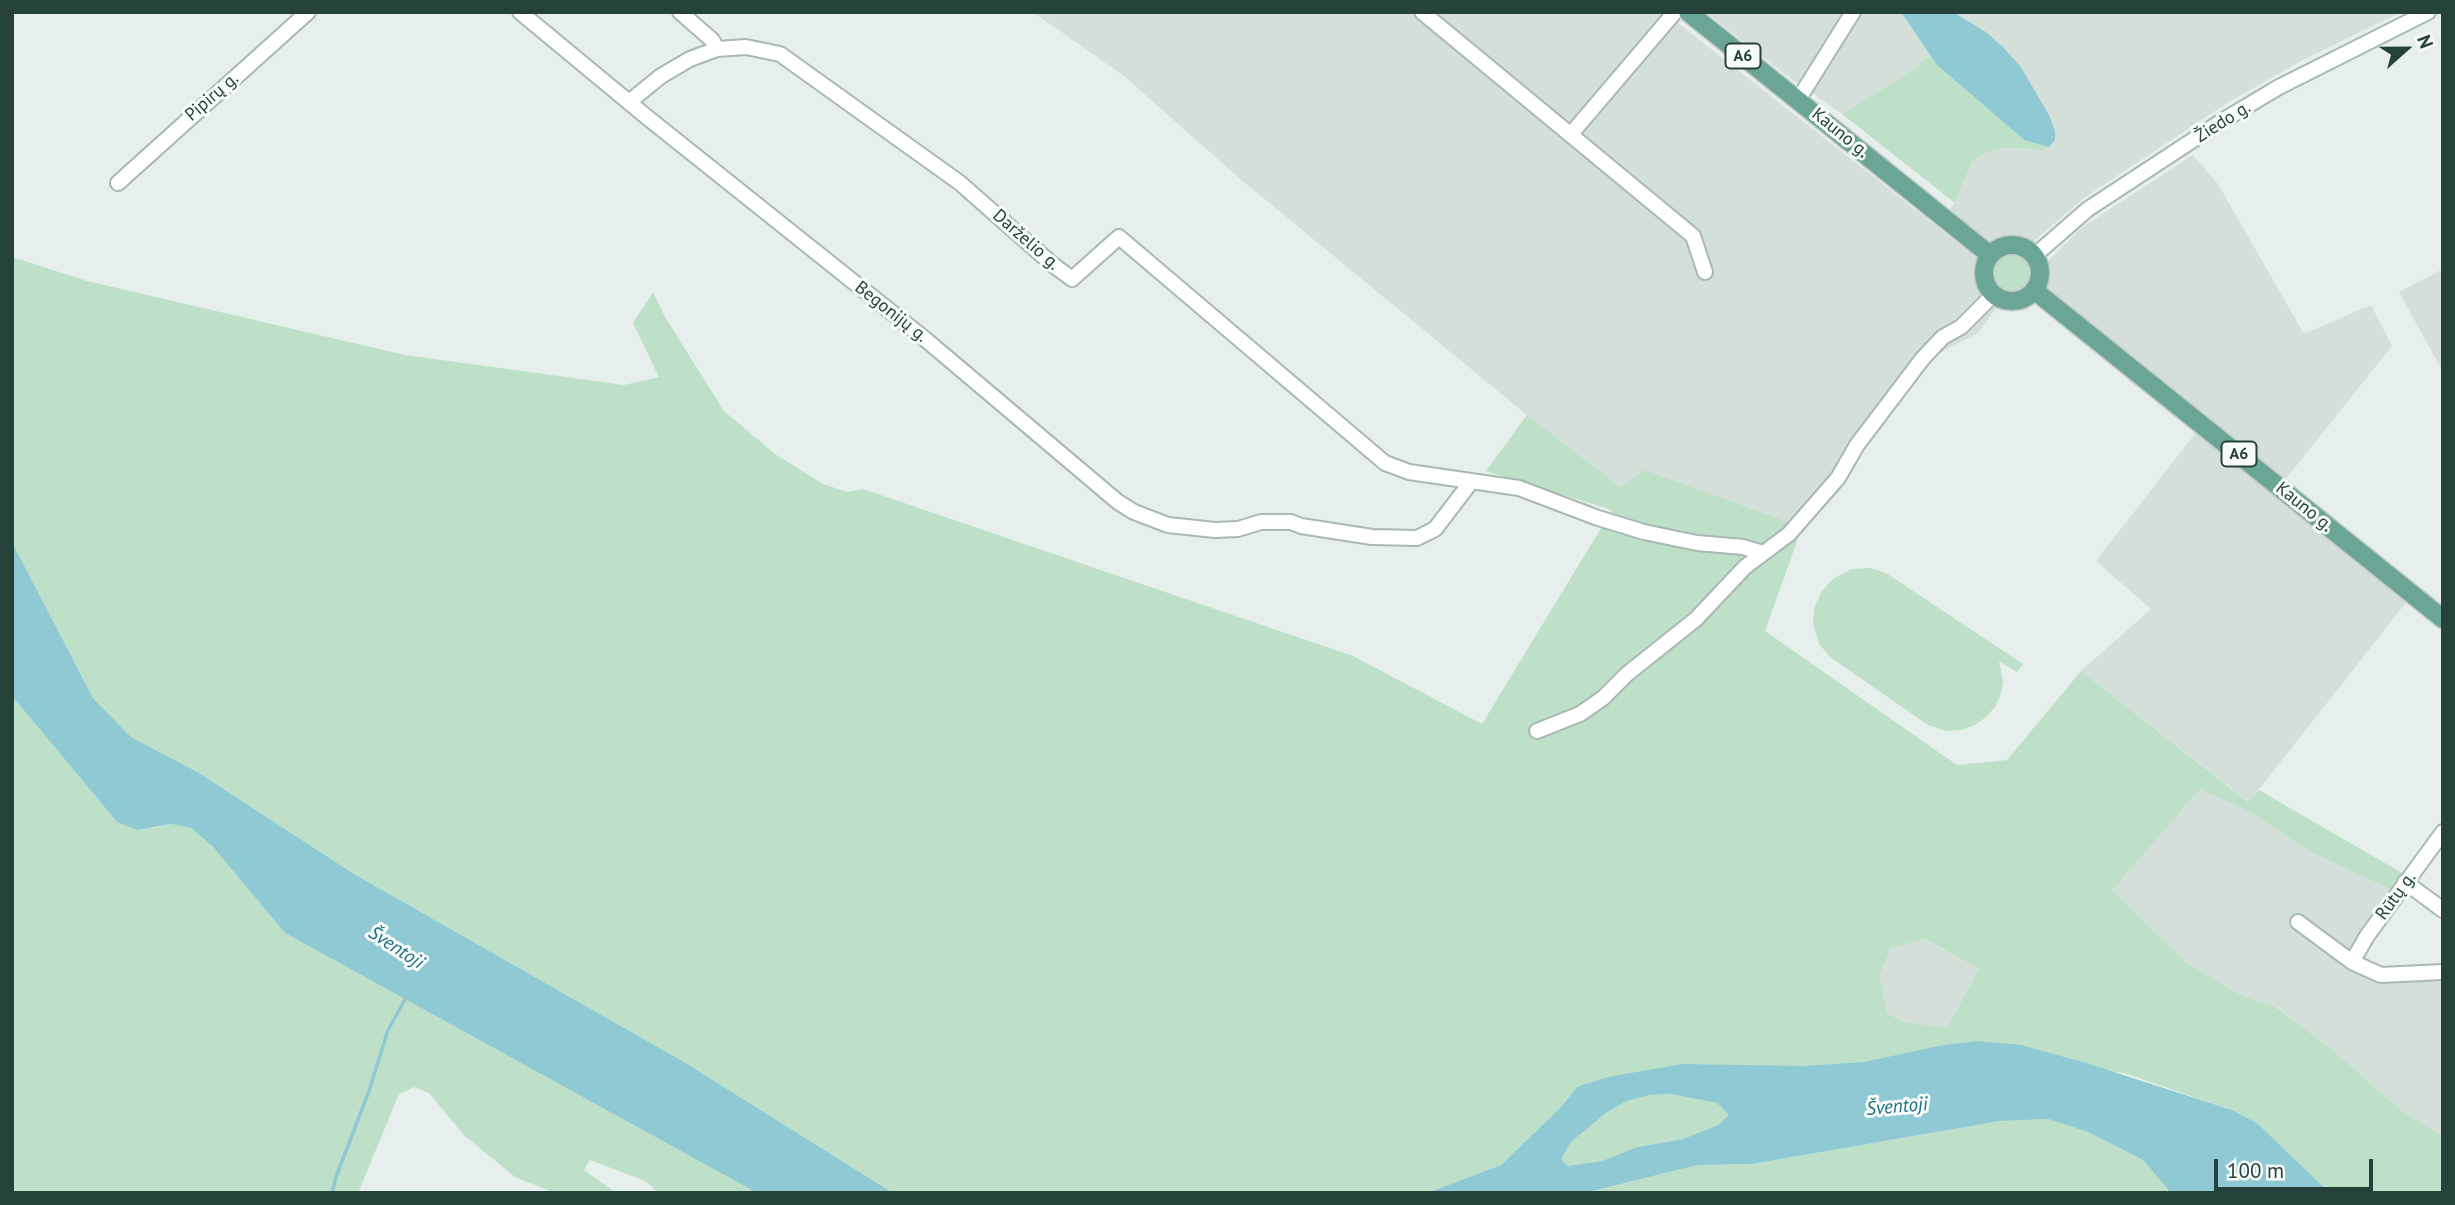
<!DOCTYPE html>
<html>
<head>
<meta charset="utf-8">
<style>
  body { margin:0 }
  #map { position:relative; width:2455px; height:1205px; overflow:hidden; background:#e6efeb; font-family:"PT Sans",sans-serif }
  canvas { display:block }
  .frame { position:absolute; inset:0; border:14px solid #24423a; pointer-events:none }
  .north { position:absolute; left:2371px; top:14px; width:70px; height:70px; -webkit-text-stroke:5px #f7fbf9; paint-order:stroke; rotate:69deg; font-size:19px; font-weight:700; line-height:28px; text-align:center; color:#24423a }
  .north::after { content:''; display:block; margin:auto; width:24px; height:32px; background:#24423a; clip-path:polygon(50% 0,100% 100%,50% 72%,0 100%) }
  .scale { position:absolute; left:2214px; top:1159px; width:159px; height:32px; box-sizing:border-box; border:4px solid #24423a; border-top:0; padding-left:9px; font-size:21px; line-height:24px; white-space:nowrap; color:#24423a; -webkit-text-stroke:5px #f7fbf9; paint-order:stroke }
</style>
</head>
<body>
<div id="map">
<canvas width="2455" height="1205"></canvas>
<div class="frame"></div>
<div class="north">N</div>
<div class="scale">100 m</div>
</div>
<script>
const g = document.querySelector('canvas').getContext('2d');
g.lineJoin = 'round';
function paint(path, color) {
  g.fillStyle = color;
  g.fill(path, 'evenodd');
}
function toPath(rows) {
  const path = new Path2D();
  for (const r of rows) {
    if (r.length === 3) {
      path.moveTo(r[0] + r[2], r[1]);
      path.arc(r[0], r[1], r[2], 0, 2 * Math.PI);
      continue;
    }
    path.moveTo(r[0], r[1]);
    for (let i = 2; i < r.length; i += 2) path.lineTo(r[i], r[i + 1]);
  }
  return path;
}
function strokePath(path, color, width, dash) {
  g.strokeStyle = color;
  g.lineWidth = width;
  g.lineCap = dash ? 'butt' : 'round';
  g.setLineDash(dash || []);
  g.stroke(path);
}
function label(font, color, halo, rows, align = 'center') {
  g.font = font + ' "PT Sans",sans-serif';
  g.lineWidth = 6;
  g.setLineDash([]);
  g.textBaseline = 'middle';
  g.strokeStyle = halo;
  g.fillStyle = color;
  for (const [text, x, y, turn = 0] of rows) {
    g.save();
    g.translate(x, y);
    g.rotate((+turn || 0) * Math.PI / 180);
    g.textAlign = isNaN(turn) ? turn : align;
    if (halo) g.strokeText(text, 0, 0);
    g.fillText(text, 0, 0);
    g.restore();
  }
}
paint(toPath([
  [1033,12,1664,12,1978,259,1981,283,1985,291,1999,304,1978,333,1937,354,1802,527,1621,489,1527,415,1239,178,1124,76],
  [1706,12,1901,12,1932,56,1924,59,1913,70,1842,114,1783,73],
  [1953,12,2401,12,2301,61,2227,103,2084,198,2032,243,1998,243,1990,242,1949,210,1955,203,1972,162,1984,154,2002,148,2034,150,2049,115,2021,67,2003,47,1986,32],
  [2193,155,2218,184,2304,334,2371,305,2392,346,2285,480,2060,301,2047,288,2044,273,2047,262,2081,228],
  [2443,269,2443,372,2399,292],
  [2197,431,2408,600,2249,802,2081,671,2151,609,2096,561],
  [2200,788,2250,812,2309,851,2402,895,2361,953,2384,972,2443,966,2443,1137,2401,1110,2328,1046,2277,1007,2241,995,2187,963,2111,890],
  [1924,939,1979,969,1947,1029,1904,1022,1887,1013,1880,975,1891,948]
]), '#d4dfda');
paint(toPath([
  [1932,56,1937,65,2024,140,2049,147,2042,150,2002,148,1984,154,1972,162,1955,203,1842,114,1913,70,1924,59],
  [2013,273,20],
  [12,257,87,281,405,355,624,385,659,377,633,323,653,292,665,317,724,411,775,454,823,484,847,492,863,489,1353,656,1482,724,1612,510,1486,471,1527,415,1621,488,1644,470,1802,527,1765,631,1957,765,2007,760,2081,671,2248,802,2259,790,2414,880,2402,895,2309,851,2250,812,2200,789,2112,890,2187,963,2241,995,2276,1007,2328,1046,2401,1110,2443,1137,2443,1193,2330,1193,2257,1123,2232,1110,2124,1073,1937,1046,1864,1062,1577,1087,1562,1106,1501,1165,1427,1193,893,1193,684,1062,354,874,199,773,131,737,93,698,12,542],
  [1925,939,1979,969,1947,1028,1904,1022,1887,1013,1880,975,1891,948],
  [1871,568,1886,573,2023,664,2017,672,1999,661,2003,681,2001,694,1995,707,1986,717,1975,725,1961,730,1946,731,1928,725,1830,657,1819,644,1813,624,1814,608,1822,591,1834,578,1852,569],
  [12,696,117,822,152,828,171,824,191,828,213,847,285,933,757,1193,659,1193,645,1181,590,1160,584,1170,616,1193,555,1193,515,1177,464,1135,429,1093,414,1087,399,1094,358,1193,12,1193],
  [1670,1094,1717,1103,1729,1115,1718,1125,1683,1139,1637,1147,1602,1161,1568,1166,1561,1159,1571,1142,1607,1112,1627,1101,1650,1095],
  [2048,1119,2088,1132,2143,1160,2171,1193,1584,1193,1698,1165,1752,1164,2000,1121]
]), '#bfe0c8');
paint(toPath([
  [1901,12,1953,12,1986,32,2003,47,2021,67,2049,115,2055,131,2055,140,2049,147,2024,140,1937,65],
  [12,542,93,698,131,737,199,773,354,874,684,1062,893,1193,757,1193,285,933,213,847,191,828,171,824,137,830,117,822,12,696],
  [1978,1041,2021,1045,2086,1063,2232,1110,2257,1123,2330,1193,2171,1193,2143,1160,2088,1132,2048,1119,2000,1121,1752,1164,1698,1165,1584,1193,1427,1193,1501,1165,1562,1106,1577,1087,1608,1077,1682,1064,1804,1066,1864,1062,1937,1046],
  [1670,1094,1717,1103,1729,1115,1718,1125,1683,1139,1637,1147,1602,1161,1568,1166,1561,1159,1571,1142,1607,1112,1627,1101,1650,1095]
]), '#8ec9d4');
strokePath(toPath([
  [332,1193,336,1177,369,1091,388,1030,407,996]
]), '#8ec9d4', 3.5);
const minor = toPath([
  [520,12,648,118,925,339,1118,502,1134,512,1168,525,1215,530,1238,529,1261,522,1291,522,1301,526,1372,537,1417,538,1435,529,1471,482],
  [680,12,712,40,717,49],
  [1422,12,1693,236,1705,272],
  [1798,100,1853,12],
  [629,102,661,76,690,59,717,49,746,47,780,54,960,183,1052,264,1072,279,1119,237,1385,463,1409,472,1519,488,1598,518,1644,532,1697,543,1743,547,1763,553],
  [1571,134,1675,12],
  [118,183,308,12],
  [2034,256,2088,209,2222,121,2279,87,2428,12],
  [1537,731,1580,714,1603,698,1627,674,1696,619,1745,567,1789,534,1838,478,1857,445,1923,358,1943,337,1961,327,1994,294],
  [2405,882,2443,910],
  [2298,922,2352,962,2381,975,2443,972],
  [2352,962,2367,936,2443,832]
]);
const major = toPath([
  [1688,12,1990,255],
  [2012,273,28],
  [2034,290,2443,619]
]);
strokePath(minor, '#a8b8b2', 18);
strokePath(major, '#c2cac8', 21);
strokePath(minor, '#fff', 14);
strokePath(major, '#6aa596', 18);
for (const [x, y, w] of [
  [1743,56,35],
  [2239,454,35]
]) {
  const box = new Path2D();
  box.roundRect(x - w / 2, y - 12.5, w, 25, 5);
  g.fillStyle = '#f7fbf9';
  g.fill(box);
  strokePath(box, '#24423a', 2);
}
label('bold 16px', '#24423a', null, [
  ["A6",1743,56],
  ["A6",2239,454]
]);
label('18px', '#24423a', '#f7fbf9', [
  ["Pipirų g.",212,97,-41],
  ["Žiedo g.",2223,122,-32],
  ["Kauno g.",1840,133,39],
  ["Darželio g.",1026,240,41],
  ["Begonijų g.",891,312,38],
  ["Kauno g.",2304,507,39],
  ["Rūtų g.",2396,896,-54]
]);
label('italic 19px', '#1c6f80', '#f7fbf9', [
  ["Šventoji",396,948,33],
  ["Šventoji",1897,1107,-5]
]);
</script>
</body>
</html>
